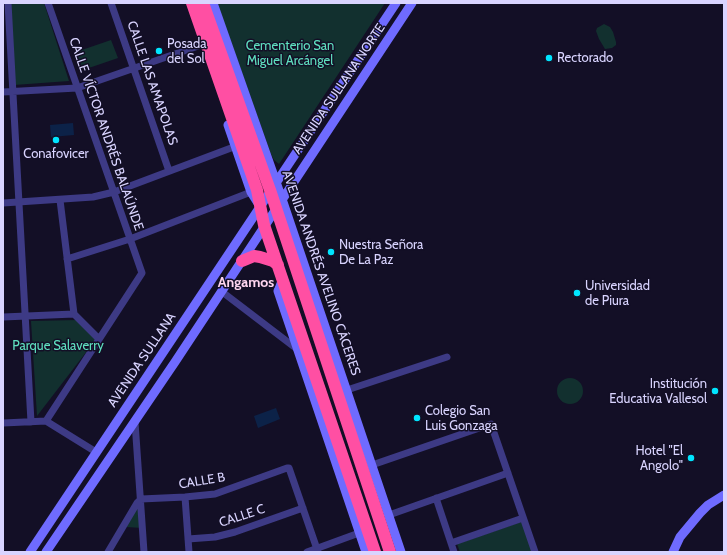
<!DOCTYPE html>
<html>
<head>
<meta charset="utf-8">
<style>
  body { margin:0 }
  #map { position:relative; width:727px; height:555px; overflow:hidden; background:#130f26; font-family:Cabin,sans-serif }
  canvas { display:block }
  .frame { position:absolute; inset:0; border:4px solid #d9d4ff; pointer-events:none }
</style>
</head>
<body>
<div id="map">
<canvas width="727" height="555"></canvas>
<div class="frame"></div>
</div>
<script>
const g = document.querySelector('canvas').getContext('2d');
g.lineJoin = 'round';
function paint(path, color) {
  g.fillStyle = color;
  g.fill(path, 'evenodd');
}
function toPath(rows) {
  const path = new Path2D();
  for (const r of rows) {
    if (r.length === 3) {
      path.moveTo(r[0] + r[2], r[1]);
      path.arc(r[0], r[1], r[2], 0, 2 * Math.PI);
      continue;
    }
    path.moveTo(r[0], r[1]);
    for (let i = 2; i < r.length; i += 2) path.lineTo(r[i], r[i + 1]);
  }
  return path;
}
function strokePath(path, color, width, dash) {
  g.strokeStyle = color;
  g.lineWidth = width;
  g.lineCap = dash ? 'butt' : 'round';
  g.setLineDash(dash || []);
  g.stroke(path);
}
function label(font, color, halo, rows, align = 'center') {
  g.font = font + ' Cabin,sans-serif';
  g.lineWidth = 3;
  g.setLineDash([]);
  g.textBaseline = 'middle';
  g.strokeStyle = halo;
  g.fillStyle = color;
  for (const [text, x, y, turn = 0] of rows) {
    g.save();
    g.translate(x, y);
    g.rotate((+turn || 0) * Math.PI / 180);
    g.textAlign = isNaN(turn) ? turn : align;
    if (halo) g.strokeText(text, 0, 0);
    g.fillText(text, 0, 0);
    g.restore();
  }
}
paint(toPath([
  [10,3,44,3,69,81,14,85],
  [217,3,385,3,279,164,274,160,271,154],
  [604,24,610,27,613,32,616,42,616,45,612,48,605,49,599,39,596,31,597,28],
  [111,40,118,58,83,70,76,52],
  [78,320,97,338,37,416,31,321],
  [570,391,13],
  [141,499,143,528,126,527],
  [524,521,535,550,529,552,460,552,457,544]
]), '#12302f');
paint(toPath([
  [73,123,74,135,51,137,50,125],
  [276,408,280,419,258,428,254,416]
]), '#0c2248');
strokePath(toPath([
  [8,3,31,422],
  [111,3,169,171],
  [3,92,77,88,201,45],
  [60,200,74,314],
  [3,203,93,197,114,192,239,145],
  [67,259,130,239,251,192],
  [221,291,297,349],
  [74,314,99,339],
  [3,317,74,314],
  [347,390,447,357],
  [46,421,142,273,48,3],
  [135,422,144,552],
  [3,423,46,421,96,452],
  [372,465,491,424,535,552],
  [185,497,189,552],
  [436,498,454,552],
  [389,515,508,473],
  [188,539,215,537,235,532,303,508],
  [451,543,523,518],
  [108,552,137,503,141,499,185,497,215,494,287,468,289,468,318,552],
  [307,552,359,533]
]), '#3d3a85', 7);
strokePath(toPath([
  [213,3,282,199,401,552],
  [228,125,251,192,258,203],
  [283,279,278,291,366,552],
  [30,552,396,3],
  [46,552,175,362,412,3],
  [673,552,680,537,700,513,708,505,724,495]
]), '#6f6bff', 9);
strokePath(toPath([
  [192,3,257,190,264,225,375,552],
  [203,3,270,190,390,552],
  [242,261,254,256,260,257,273,261,278,265]
]), '#ff4fa3', 12);
for (const [x, y, r, color] of [
  [159,51,4,"#00e5ff"],
  [549,58,4,"#00e5ff"],
  [56,140,4,"#00e5ff"],
  [331,252,4,"#00e5ff"],
  [577,293,4,"#00e5ff"],
  [715,391,4,"#00e5ff"],
  [417,418,4,"#00e5ff"],
  [691,458,4,"#00e5ff"]
]) {
  const dot = new Path2D();
  dot.arc(x, y, r, 0, 2 * Math.PI);
  g.fillStyle = color;
  g.fill(dot);
  strokePath(dot, '#130f26', 1.5);
}
label('13px', '#d9d4ff', '#130f26', [
  ["Posada",167,44],
  ["del Sol",167,59],
  ["Rectorado",557,58],
  ["Conafovicer",56,154,"center"],
  ["Nuestra Señora",339,245],
  ["De La Paz",339,260],
  ["Universidad",585,286],
  ["de Piura",585,301],
  ["Institución",707,384,"right"],
  ["Educativa Vallesol",707,399,"right"],
  ["Colegio San",425,411],
  ["Luis Gonzaga",425,426],
  ["Hotel \"El",683,451,"right"],
  ["Angolo\"",683,466,"right"]
], 'left');
label('13px', '#5fe0c0', '#130f26', [
  ["Cementerio San",290,46],
  ["Miguel Arcángel",290,61],
  ["Parque Salaverry",58,346]
]);
label('13px', '#d9d4ff', '#130f26', [
  ["CALLE LAS AMAPOLAS",152,83,71],
  ["AVENIDA SULLANA NORTE",339,89,-56],
  ["CALLE VÍCTOR ANDRÉS BALAÚNDE",106,134,71],
  ["AVENIDA ANDRÉS AVELINO CÁCERES",321,273,71],
  ["AVENIDA SULLANA",142,360,-56],
  ["CALLE B",202,481,-9],
  ["CALLE C",242,516,-18]
]);
label('bold 14px', '#ffd6f0', '#130f26', [
  ["Angamos",246,283]
]);
</script>
</body>
</html>
